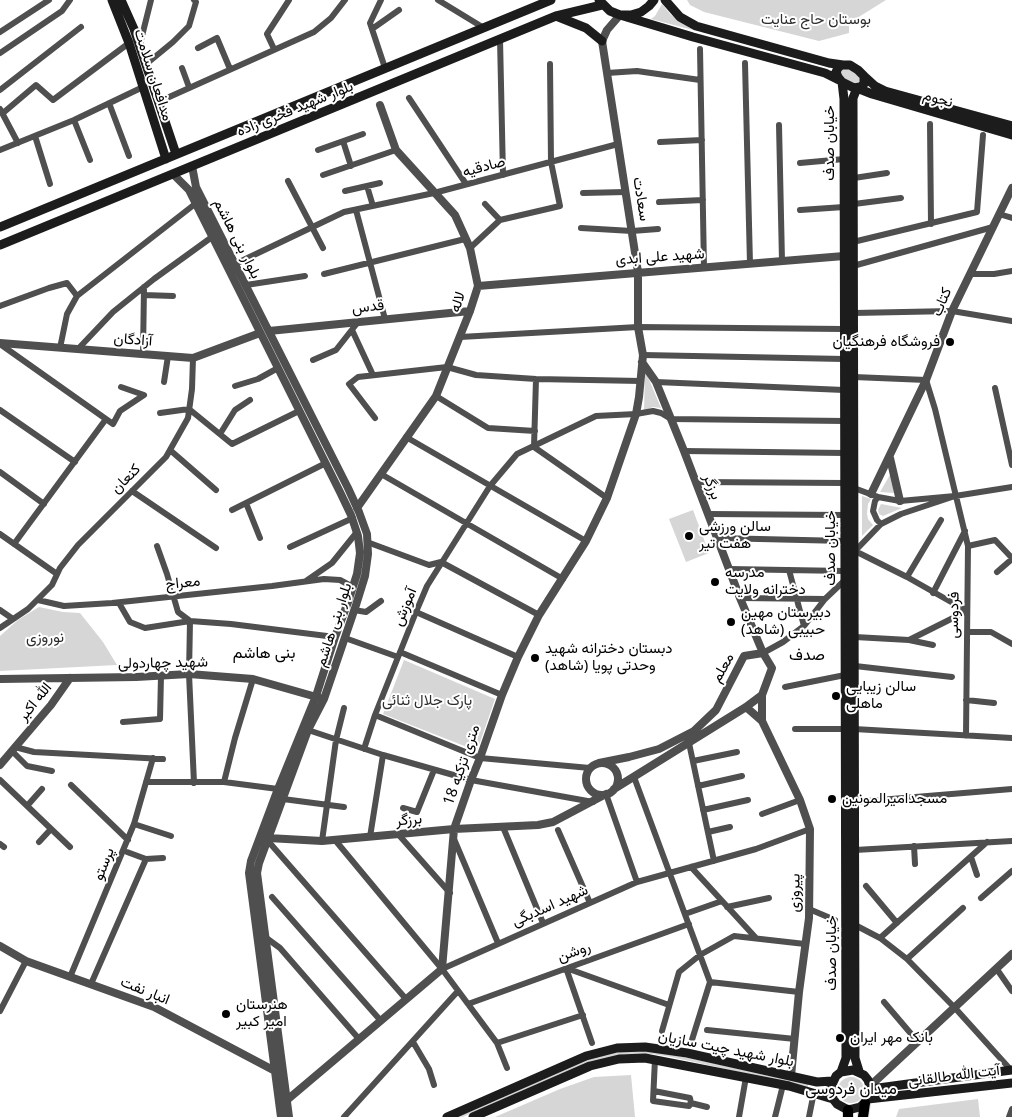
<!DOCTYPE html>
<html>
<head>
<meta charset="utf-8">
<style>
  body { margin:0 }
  canvas { display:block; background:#fff }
</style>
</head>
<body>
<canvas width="1012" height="1117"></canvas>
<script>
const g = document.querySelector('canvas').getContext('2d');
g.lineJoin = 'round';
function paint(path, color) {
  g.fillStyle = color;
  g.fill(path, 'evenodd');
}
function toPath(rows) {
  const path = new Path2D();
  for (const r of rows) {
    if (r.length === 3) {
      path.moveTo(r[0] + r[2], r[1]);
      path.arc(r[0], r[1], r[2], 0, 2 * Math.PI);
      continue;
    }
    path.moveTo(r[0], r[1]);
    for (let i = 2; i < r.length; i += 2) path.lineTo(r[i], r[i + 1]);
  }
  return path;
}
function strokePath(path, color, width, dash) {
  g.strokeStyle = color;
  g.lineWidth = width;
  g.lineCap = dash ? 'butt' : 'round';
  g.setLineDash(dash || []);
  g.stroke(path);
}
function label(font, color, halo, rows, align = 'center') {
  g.font = font + ' "Noto Sans",Vazirmatn,sans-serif';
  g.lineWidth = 4;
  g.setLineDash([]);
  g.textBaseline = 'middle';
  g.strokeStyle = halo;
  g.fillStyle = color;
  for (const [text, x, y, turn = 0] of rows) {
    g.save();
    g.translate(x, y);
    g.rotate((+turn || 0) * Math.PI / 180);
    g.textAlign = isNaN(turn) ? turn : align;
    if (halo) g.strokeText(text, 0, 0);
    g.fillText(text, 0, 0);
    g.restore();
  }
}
paint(toPath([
  [687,0,886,0,849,23,849,33,819,41,704,12,690,5],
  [662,4,671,15,693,30,651,19,655,16],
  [841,68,848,68,859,75,860,81,856,85,844,79,840,70],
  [645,370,661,408,653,407,644,411],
  [891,473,894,493,880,492],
  [862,496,871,499,868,504,867,514,868,519,873,525,862,536],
  [881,504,902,508,883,516,879,514,878,510],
  [693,510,709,553,686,562,669,519],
  [39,607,63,612,80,613,103,642,117,665,0,671,0,636,18,620],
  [404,660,495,699,477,751,383,714],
  [631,1050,665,1053,808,1084,808,1087,671,1057,652,1054,625,1054,587,1063,463,1117,454,1117,577,1062,614,1052],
  [631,1075,635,1117,495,1117,560,1089,594,1077],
  [851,1090,13],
  [978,1099,980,1117,896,1117,899,1109]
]), '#d6d6d6');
const primary = toPath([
  [848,1117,848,1110],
  [863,1117,865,1103]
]);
strokePath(primary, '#dbdbdb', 12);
strokePath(toPath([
  [381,0,370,23,385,68],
  [438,0,484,28],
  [372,29,399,10],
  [0,32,49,0],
  [500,39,503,175],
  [140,44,151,0],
  [198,48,217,38,230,69],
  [274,49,267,34,289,0],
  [700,49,704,268],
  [0,53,62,11,70,0],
  [745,63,750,264],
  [145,65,173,42,189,26,196,2,194,0],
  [182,68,189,87],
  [607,73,637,71,700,80],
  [0,90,81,27],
  [409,98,466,184],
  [158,102,314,32,331,18,345,0],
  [109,103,129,156],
  [0,109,18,143],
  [3,113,36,85,53,100,129,43],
  [74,120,90,160],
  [930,124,931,224],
  [779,125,782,261],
  [35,136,50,184],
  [343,141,351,166],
  [660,142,702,140],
  [0,150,74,120,143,87],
  [318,150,363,134],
  [800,163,844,159],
  [323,175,396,150],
  [854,178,887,173],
  [288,181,323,248],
  [367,186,373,206],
  [345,191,380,183],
  [583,193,626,192],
  [659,202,703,200],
  [485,204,500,220],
  [854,204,901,198],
  [356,210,385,319],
  [800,210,844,207],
  [999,214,1012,218],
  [581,228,632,231,658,229],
  [853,242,977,212,983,135],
  [470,248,500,220,560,206,551,162,550,64],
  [235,264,344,212,434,193,618,144],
  [853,266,993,227],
  [324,274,465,239],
  [970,274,994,274,1012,271],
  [246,285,305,276],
  [144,295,173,296],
  [0,306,49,288,67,283,77,296],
  [854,313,952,311,1012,321],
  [352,330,373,375],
  [460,337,638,327,844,329],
  [0,344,113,424,120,411,144,395,121,387],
  [60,348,67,314,77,296,195,204],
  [78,349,113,312,154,279,212,237],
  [143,354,144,287],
  [643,355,844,359],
  [313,360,336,350,358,322],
  [854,377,926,380,935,409,968,546,966,736],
  [536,379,534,447,607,498],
  [164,382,168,356],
  [656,382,844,390],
  [235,386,258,379,278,368],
  [995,388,1012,465],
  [436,396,488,428,535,431],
  [0,410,75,462],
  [160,413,189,409,232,444,299,411],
  [375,418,349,384,358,377,447,367,476,375,536,379,641,381],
  [220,434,235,410,250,400],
  [406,437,586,541],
  [170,450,216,490],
  [684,451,845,453],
  [0,472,44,504],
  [381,474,563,579],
  [696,482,845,483],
  [854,488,878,497,900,501,955,496,1012,487],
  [132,491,216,548],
  [955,496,901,514,881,524,855,551,907,577,967,611],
  [878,497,875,501,873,511,877,520,881,524],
  [246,503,260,538],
  [232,510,326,463],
  [708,514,845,515],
  [0,534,57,574],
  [717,538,845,541],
  [367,542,429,565,441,562,539,615],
  [14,544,106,419],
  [157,546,167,574,178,612,190,621,189,674,194,783],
  [968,546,995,540,1012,558],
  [290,547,353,518],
  [729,569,845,571],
  [789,570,804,626],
  [997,572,1012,559],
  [907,577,941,520],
  [306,581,332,563,357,532],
  [933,593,965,531],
  [740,598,825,599],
  [38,600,64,606,112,603,272,586,324,579,340,580,353,587],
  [119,603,130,622,145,628,190,621,231,624,335,637],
  [0,610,13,619],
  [354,610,366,612,381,601],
  [416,612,518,657],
  [0,628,28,609,52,585,60,568,78,545,166,457,188,418,192,389,193,358],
  [967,632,991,632,1012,644],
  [855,637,909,640,967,611],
  [345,638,398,657],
  [909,640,933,645],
  [400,652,502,695],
  [763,653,783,642,804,626,825,599,845,580],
  [855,666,952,677],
  [785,687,845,675],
  [966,700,994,703],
  [375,715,480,758,590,768],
  [123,722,160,719,161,676],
  [795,729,845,729],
  [854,729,1012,738],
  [308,730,383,755,471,780,593,802],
  [689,743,714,861],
  [15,747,34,752,163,759],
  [364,749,375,715,416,612,427,586,490,486,517,454,596,416,636,414,653,411,661,413,671,419,845,421],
  [12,751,27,766,52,771],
  [693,761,737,752],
  [634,777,710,982,691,1043],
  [0,780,70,847],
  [146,782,224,782,278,789],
  [224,782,235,738,253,679],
  [71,785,128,840],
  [698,786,742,776],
  [606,794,637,882],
  [283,799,344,807],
  [855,802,1012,789],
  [27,806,42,789],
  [403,808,417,812,434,770],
  [703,810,748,800],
  [762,814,800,800],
  [134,824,171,836],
  [503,827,543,923],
  [558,830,590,903],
  [708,832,730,827],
  [398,834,450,893],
  [370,837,383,755],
  [454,839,498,943],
  [335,840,442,969,497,1043,507,1068],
  [268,841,406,999],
  [322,841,336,740,344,708],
  [39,842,51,829],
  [0,844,4,847],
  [914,846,915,864],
  [855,850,1012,841],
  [127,852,146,859,163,858],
  [971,857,977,875],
  [691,867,756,938],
  [866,886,897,923],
  [272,897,381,1021],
  [981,898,1012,871],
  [727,907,769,898],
  [809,909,835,920],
  [685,914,722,901],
  [855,925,880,938,907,959,955,1008,1011,1070],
  [265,937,280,948,359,1039],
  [880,938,987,842],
  [907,959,963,908],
  [566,968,669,1005],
  [566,968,592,1043],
  [996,968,1012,991],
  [442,969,637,882,756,849,810,829],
  [70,977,134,824,153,758],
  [710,982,799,992],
  [91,984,146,859],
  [884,1002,918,1042],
  [468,1004,689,924],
  [0,1011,26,961],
  [707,1030,795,1039],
  [662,1031,679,972,700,955,734,936,805,944],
  [413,1042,429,1069,434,1085],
  [497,1043,583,1015],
  [655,1059,653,1101,689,1106,691,1103,707,1107],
  [654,1091,690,1098,691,1103],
  [344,1117,458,991],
  [739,1117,746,1077],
  [775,1117,783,1085],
  [809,1117,814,1092],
  [1009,1117,1012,1109]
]), '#4f4f4f', 6);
strokePath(toPath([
  [192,166,196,187,348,488,359,512,367,534,368,554,365,576,356,605,324,699,308,730,259,863,257,873,289,1117],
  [173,174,189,190,340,492,351,515,358,536,360,553,357,574,348,602,335,637,316,696,278,789,251,861,249,873,281,1117],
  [478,286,844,256],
  [269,331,470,311],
  [0,343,193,358,260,333],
  [890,458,900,501],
  [871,494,926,380,952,311,1012,188],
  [357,508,436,396,470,311,478,286,470,248,455,215,396,150,380,105],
  [0,679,136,677,189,674,253,679,320,698],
  [746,707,762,721,800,800,810,829,809,918,799,992,791,1076],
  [762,721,762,695],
  [599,763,629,757,659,749,694,731,716,710,744,656,763,653],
  [602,779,16],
  [0,765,51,705,70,678],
  [614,789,746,707,762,695,772,668,763,653,740,598,684,451,656,382,642,362],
  [268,838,322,841,454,829,538,825,553,822,606,794],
  [0,946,26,961,154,1007,275,1071,278,1070],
  [870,1086,1012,954],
  [279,1101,287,1100,442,969,454,829,471,780,480,758,502,695,518,657,539,615,586,541,607,498,636,414,639,397,643,355,638,327,638,272,602,41,607,30,620,15]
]), '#4f4f4f', 8);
strokePath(toPath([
  [112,0,129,43,166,159],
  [121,0,134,29,176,154],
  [599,0,610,11,620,15,631,15,641,12,649,6,654,0],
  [665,0,680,17,696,26,829,63,843,65],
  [620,15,693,37,825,73,839,80],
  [556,16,586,28,602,41],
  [841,65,850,65,858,70,864,76,864,84,860,87,854,88,842,82,838,77,836,72,838,68,841,65],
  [864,76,875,86,885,91,1012,126],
  [0,227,551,0],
  [0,245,556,16,602,5],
  [859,1071,855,1058,853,98,857,88,872,94,1012,135],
  [841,1072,853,1070,864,1075,868,1080,870,1086,870,1094,865,1103,860,1107,848,1110,837,1104,833,1099,831,1087,836,1076,841,1072,846,1058,844,99,842,82],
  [871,1089,1012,1070],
  [868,1099,1012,1083],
  [447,1117,586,1056,617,1048,645,1047,687,1053,817,1082,832,1081],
  [473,1117,590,1066,619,1059,645,1058,789,1086,833,1099]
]), '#1c1c1c', 9);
strokePath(primary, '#000', 10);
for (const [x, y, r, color] of [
  [950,342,5,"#000"],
  [689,536,5,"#000"],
  [715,582,5,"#000"],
  [731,622,5,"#000"],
  [535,658,5,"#000"],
  [836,696,5,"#000"],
  [832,799,5,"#000"],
  [226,1014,5,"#000"],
  [840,1038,5,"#000"]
]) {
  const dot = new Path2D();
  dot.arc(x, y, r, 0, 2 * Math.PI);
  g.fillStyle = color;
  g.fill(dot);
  strokePath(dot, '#fff', 2);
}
label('15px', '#2d2d2d', '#fff', [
  ["بوستان حاج عنایت",816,20],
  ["نوروزی",45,638],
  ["پارک جلال ثنائی",427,701]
]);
label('15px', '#000', '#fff', [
  ["مدافعان سلامت",153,75,72],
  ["نجوم",938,99,16],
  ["بلوار شهید فخری زاده",295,109,-22],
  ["خیابان صدف",830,143,-90],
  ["صادقیه",484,167,-15],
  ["سعادت",641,199,81],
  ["بلوار بنی هاشم",237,239,63],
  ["شهید علی ابدی",660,257,-4],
  ["لاله",458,302,-71],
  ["کتاب",942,302,-67],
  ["قدس",368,307,-6],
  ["آزادگان",133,340,4],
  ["کنعان",126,479,-45],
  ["برزگر",712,487,69],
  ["خیابان صدف",831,548,-90],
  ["معراج",183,583,-6],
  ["آموزش",405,607,-67],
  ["فردوسی",954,615,-89],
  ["بلوار بنی هاشم",334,625,-72],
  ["شهید چهاردولی",163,663,-1],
  ["معلم",723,668,-61],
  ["الله اکبر",35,702,-51],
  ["18 متری تزکیه",462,765,-71],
  ["برزگر",409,820,-5],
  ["پرستو",104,864,-68],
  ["پیروزی",795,893,-89],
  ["شهید اسدبگی",550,906,-24],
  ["روشن",574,952,-20],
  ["خیابان صدف",832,953,-90],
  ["انبار نفت",145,991,22],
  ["بلوار شهید چیت سازیان",726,1049,11],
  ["آیت الله طالقانی",954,1076,-7]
]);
label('15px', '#000', '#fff', [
  ["فروشگاه فرهنگیان",940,342,"right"],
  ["سالن ورزشی",699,527],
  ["هفت تیر",699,544],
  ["مدرسه",725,573],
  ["دخترانه ولایت",725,590],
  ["دبیرستان مهین",741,613],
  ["حبیبی (شاهد)",741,630],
  ["دبستان دخترانه شهید",545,649],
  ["وحدتی پویا (شاهد)",545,666],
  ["سالن زیبایی",846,687],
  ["ماهلی",846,704],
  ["مسجدامیرالمونین",842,799],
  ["هنرستان",236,1005],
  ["امیر کبیر",236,1022],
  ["بانک مهر ایران",850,1038]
], 'left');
label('16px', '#000', '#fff', [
  ["بنی هاشم",264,653],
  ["صدف",807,655],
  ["میدان فردوسی",851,1089]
]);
</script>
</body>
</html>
